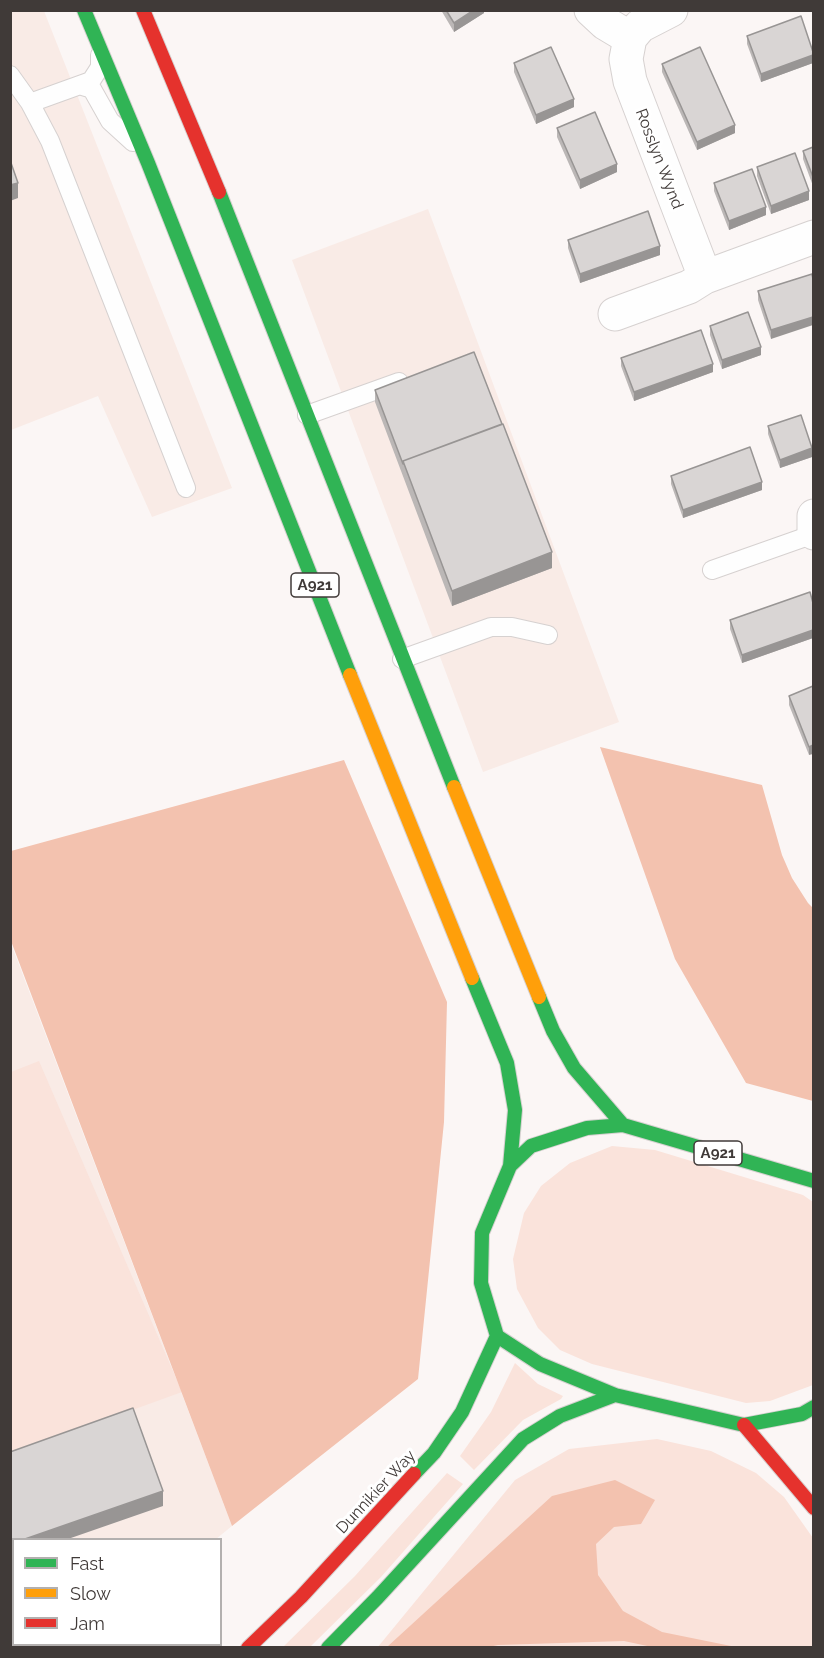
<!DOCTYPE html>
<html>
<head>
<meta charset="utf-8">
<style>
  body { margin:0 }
  #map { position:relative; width:824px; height:1658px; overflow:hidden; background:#fbf6f5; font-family:Raleway,sans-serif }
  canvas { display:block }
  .frame { position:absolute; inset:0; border:12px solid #403a38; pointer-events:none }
  .legend { position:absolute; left:12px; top:1538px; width:210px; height:108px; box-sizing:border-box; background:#fff; border:2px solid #b3b0af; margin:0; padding:8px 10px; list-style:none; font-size:18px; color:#403a38 }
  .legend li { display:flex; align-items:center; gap:12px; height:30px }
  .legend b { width:30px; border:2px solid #b3b0af }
</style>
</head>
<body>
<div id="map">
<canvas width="824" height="1658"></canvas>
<div class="frame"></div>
<ul class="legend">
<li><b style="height:8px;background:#30b455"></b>Fast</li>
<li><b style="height:8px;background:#ff9f0a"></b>Slow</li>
<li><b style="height:8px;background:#e5322d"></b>Jam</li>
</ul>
</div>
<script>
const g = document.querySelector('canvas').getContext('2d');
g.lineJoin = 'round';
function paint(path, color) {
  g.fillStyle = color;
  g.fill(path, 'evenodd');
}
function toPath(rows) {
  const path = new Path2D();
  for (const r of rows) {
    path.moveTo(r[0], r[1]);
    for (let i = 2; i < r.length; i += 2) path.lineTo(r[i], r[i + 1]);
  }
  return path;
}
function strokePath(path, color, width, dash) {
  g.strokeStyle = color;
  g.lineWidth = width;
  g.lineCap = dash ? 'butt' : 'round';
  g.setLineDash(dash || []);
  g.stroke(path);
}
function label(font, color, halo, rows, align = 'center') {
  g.font = font + ' Raleway,sans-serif';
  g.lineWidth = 6;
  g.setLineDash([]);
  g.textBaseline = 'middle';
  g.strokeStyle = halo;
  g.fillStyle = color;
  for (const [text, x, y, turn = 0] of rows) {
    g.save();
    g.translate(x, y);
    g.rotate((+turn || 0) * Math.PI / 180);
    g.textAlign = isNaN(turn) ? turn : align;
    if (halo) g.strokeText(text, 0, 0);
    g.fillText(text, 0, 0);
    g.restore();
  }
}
paint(toPath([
  [11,11,44,11,232,488,152,517,98,396,11,430],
  [428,209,619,722,483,772,292,260],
  [10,941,232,1526,216,1539,14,1540,14,1644,90,1645,86,1647,11,1647]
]), '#f9ebe6');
paint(toPath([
  [39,1061,182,1392,11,1454,11,1072],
  [612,1146,655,1150,803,1195,813,1202,813,1385,770,1401,746,1403,592,1364,560,1350,538,1328,517,1289,513,1259,524,1213,541,1186,570,1163],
  [515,1363,538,1384,563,1396,561,1399,523,1420,474,1470,460,1456,491,1412],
  [657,1439,711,1451,756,1473,784,1497,813,1538,813,1647,377,1648,515,1480,569,1449],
  [447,1473,463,1484,381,1577,310,1647,282,1648,355,1576]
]), '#fae3db');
paint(toPath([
  [600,747,762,785,782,855,792,878,808,903,813,908,813,1101,746,1083,675,959],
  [344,760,447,1002,444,1122,418,1379,232,1526,11,941,11,851],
  [615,1480,655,1500,641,1524,614,1527,596,1544,598,1575,623,1611,662,1632,736,1647,652,1647,624,1641,498,1645,484,1648,387,1647,552,1496]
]), '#f3c2af');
const lane = toPath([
  [10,75,30,103,50,141,186,488],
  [82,86,92,89,110,121,133,142],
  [30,103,91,81,100,67,100,55],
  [307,415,399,382],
  [712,570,814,534],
  [402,659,491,627,512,627,548,635],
  [37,1648,41,1644]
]);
const street = toPath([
  [591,10,605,23,630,38],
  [671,10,640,26,630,38,626,59,630,81,705,277],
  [615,314,689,287,705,277,814,237],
  [814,516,814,533]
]);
const fast = toPath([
  [84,10,148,163,350,675],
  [219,192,454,787],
  [472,978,507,1063,515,1110,510,1166],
  [539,997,553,1031,574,1068,623,1125],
  [814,1181,623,1125,587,1128,531,1146,510,1166,482,1233,481,1283,497,1336,540,1364,615,1395,744,1425,802,1414,814,1407],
  [414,1474,434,1453,462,1412,497,1336],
  [328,1648,378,1597,523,1439,560,1416,615,1395]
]);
const slow = toPath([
  [350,675,472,978],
  [454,787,539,997]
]);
const jam = toPath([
  [143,10,219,192],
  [744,1425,814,1508],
  [248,1648,301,1597,414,1474]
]);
strokePath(lane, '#d6d1d0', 20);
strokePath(street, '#d6d1d0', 35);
strokePath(fast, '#d6d1d0', 16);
strokePath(slow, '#d6d1d0', 16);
strokePath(jam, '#d6d1d0', 16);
strokePath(lane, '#fefefe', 18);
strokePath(street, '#fefefe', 33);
strokePath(fast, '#30b455', 14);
strokePath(slow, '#ff9f0a', 14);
strokePath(jam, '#e5322d', 14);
paint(toPath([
  [441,10,484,10,484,13,454,32],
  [747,36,813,52,813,63,761,82,747,44],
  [514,63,574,107,536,124,514,72],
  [662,64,735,133,697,150,662,72],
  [557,128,617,172,580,189,557,137],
  [813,147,813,186,803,159,803,151],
  [757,167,809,200,771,214,757,176],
  [714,183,766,215,729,230,714,191],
  [568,240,660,255,580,283,568,248],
  [812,274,771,339,758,300,758,291],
  [710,326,761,355,722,369,710,335],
  [621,358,713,372,634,401,621,366],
  [375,390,552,568,452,606,375,402],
  [768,426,812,457,780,468,768,434],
  [671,476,762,490,683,518,671,484],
  [813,603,813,638,742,663,730,629,730,620],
  [813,686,809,755,789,705,789,696]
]), '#bbb7b6');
paint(toPath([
  [474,10,484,10,484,13,454,32,454,23],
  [813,55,813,63,761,82,761,74],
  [574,99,574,107,536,124,536,115],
  [735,125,735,133,697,150,697,142],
  [617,164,617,172,580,189,580,180],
  [18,183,18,198,10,201,10,185],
  [809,191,809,200,771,214,771,206],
  [766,207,766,215,729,230,729,221],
  [660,246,660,255,580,283,580,274],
  [813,317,813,325,771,339,771,330],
  [761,347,761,355,722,369,722,360],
  [713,364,713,372,634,401,634,392],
  [812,448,812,457,780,468,780,460],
  [762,482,762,490,683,518,683,510],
  [552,552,552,568,452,606,452,591],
  [813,630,813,638,742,663,742,655],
  [813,745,813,754,809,755,809,747],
  [163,1491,163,1506,68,1539,25,1539],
  [14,1544,14,1559,10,1560,10,1545]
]), '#989594');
const building = toPath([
  [446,10,474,10,454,23,446,10],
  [801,16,813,52,813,55,761,74,747,36,801,16],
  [551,47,574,99,536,115,514,63,551,47],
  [700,47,735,125,697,142,662,64,700,47],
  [595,112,617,164,580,180,557,128,595,112],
  [813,147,813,177,803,151,813,147],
  [795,153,809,191,771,206,757,167,795,153],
  [10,160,18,183,10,185,10,160],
  [752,169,766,207,729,221,714,183,752,169],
  [648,211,660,246,580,274,568,240,648,211],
  [812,274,813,279,813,317,771,330,758,291,812,274],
  [748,312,761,347,722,360,710,326,748,312],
  [701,330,713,364,634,392,621,358,701,330],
  [474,352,502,424,403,461,403,464,375,390,474,352],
  [801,415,812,448,780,460,768,426,801,415],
  [503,424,552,552,452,591,403,461,503,424],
  [750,447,762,482,683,510,671,476,750,447],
  [810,592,813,603,813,630,742,655,730,620,810,592],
  [813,686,813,745,809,747,789,696,813,686],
  [133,1408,163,1491,25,1539,14,1539,14,1544,10,1545,10,1452,133,1408]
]);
paint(building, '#d9d5d4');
strokePath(building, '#989594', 1.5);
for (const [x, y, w] of [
  [315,585,48],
  [718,1153,48]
]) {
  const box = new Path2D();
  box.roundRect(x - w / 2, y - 12, w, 24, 4.5);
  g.fillStyle = '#fff';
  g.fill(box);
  strokePath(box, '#403a38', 1.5);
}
label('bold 15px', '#403a38', null, [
  ["A921",315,585],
  ["A921",718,1153]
]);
label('16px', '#403a38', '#fff', [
  ["Rosslyn Wynd",659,159,69],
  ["Dunnikier Way",376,1492,-47]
]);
</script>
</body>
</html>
